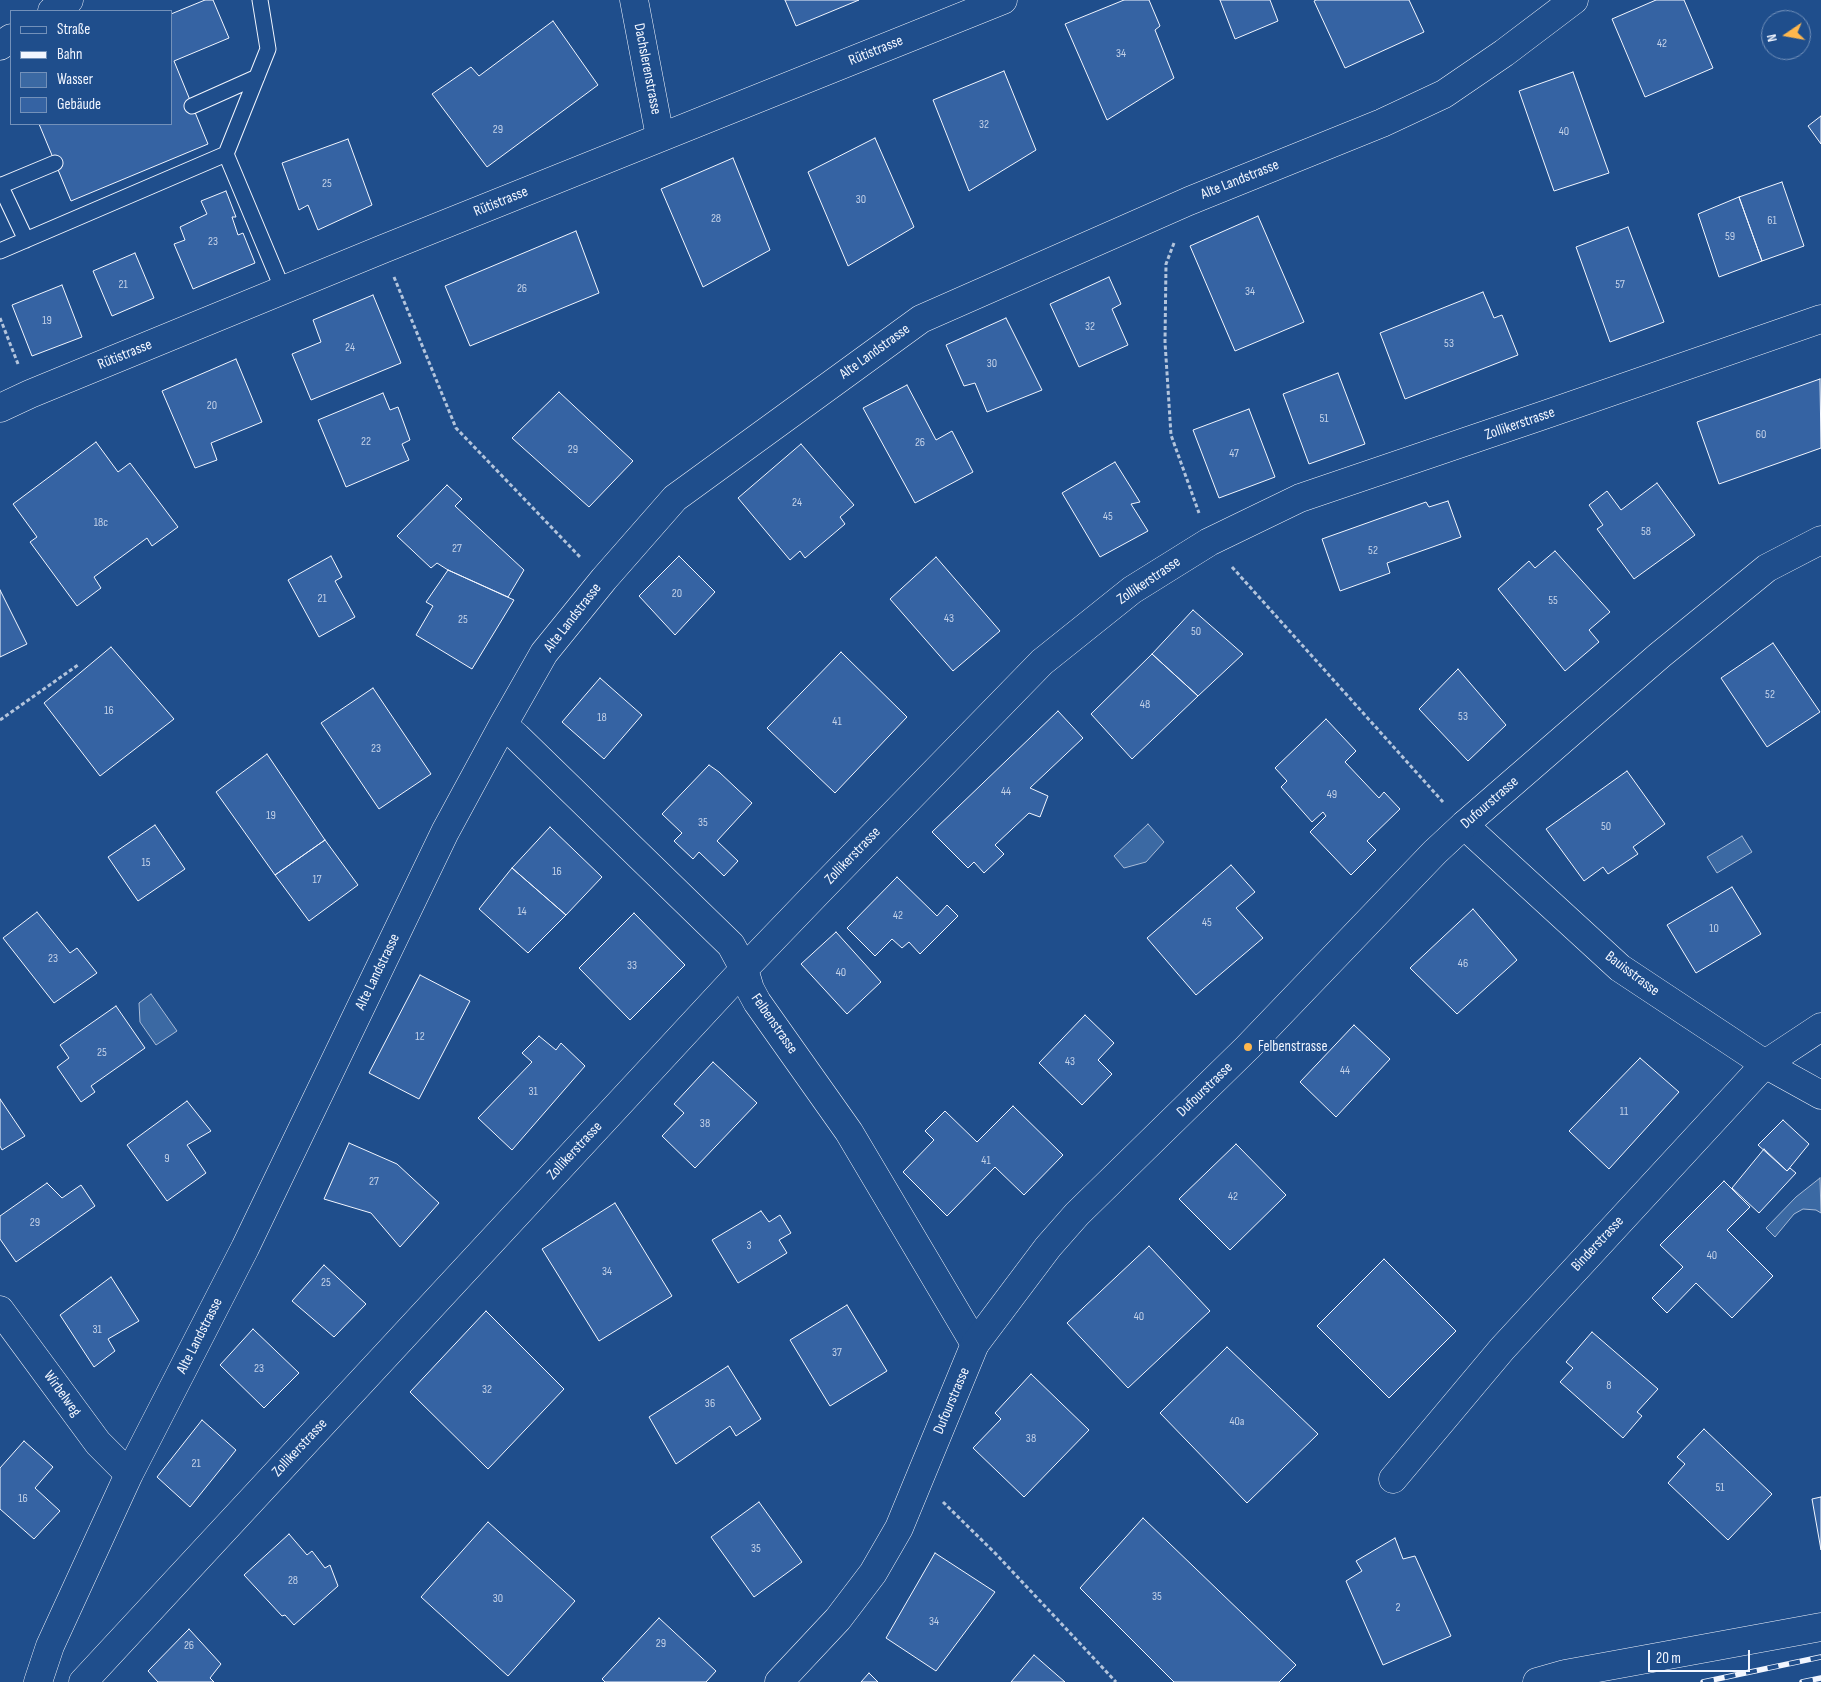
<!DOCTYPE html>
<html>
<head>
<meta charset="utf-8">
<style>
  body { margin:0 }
  #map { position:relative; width:1821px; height:1682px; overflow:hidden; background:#1f4e8c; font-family:"Sofia Sans Condensed",sans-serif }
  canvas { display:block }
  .legend { position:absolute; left:10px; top:10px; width:162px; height:115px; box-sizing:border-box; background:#1f4e8c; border:1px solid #7391ba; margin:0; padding:6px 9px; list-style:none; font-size:15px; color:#f2f6ff }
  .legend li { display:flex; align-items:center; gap:10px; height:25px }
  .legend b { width:25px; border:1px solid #7391ba }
  .north { position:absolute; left:1761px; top:10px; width:50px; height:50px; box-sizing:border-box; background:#1f4e8c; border:1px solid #7391ba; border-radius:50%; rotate:258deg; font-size:14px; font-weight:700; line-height:20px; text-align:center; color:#f2f6ff }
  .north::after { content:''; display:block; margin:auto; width:18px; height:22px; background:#ffb74d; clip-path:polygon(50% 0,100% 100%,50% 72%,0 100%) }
  .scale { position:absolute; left:1648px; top:1650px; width:102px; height:22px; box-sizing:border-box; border:2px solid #f2f6ff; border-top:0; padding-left:6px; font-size:15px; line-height:18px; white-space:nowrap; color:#f2f6ff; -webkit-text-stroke:4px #1f4e8c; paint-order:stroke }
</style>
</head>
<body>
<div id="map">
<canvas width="1821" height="1682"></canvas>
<ul class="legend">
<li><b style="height:6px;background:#1f4e8c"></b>Straße</li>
<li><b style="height:6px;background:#f2f6ff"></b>Bahn</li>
<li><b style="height:14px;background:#3b69a3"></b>Wasser</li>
<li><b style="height:14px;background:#3563a3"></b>Gebäude</li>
</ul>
<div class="north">N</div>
<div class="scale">20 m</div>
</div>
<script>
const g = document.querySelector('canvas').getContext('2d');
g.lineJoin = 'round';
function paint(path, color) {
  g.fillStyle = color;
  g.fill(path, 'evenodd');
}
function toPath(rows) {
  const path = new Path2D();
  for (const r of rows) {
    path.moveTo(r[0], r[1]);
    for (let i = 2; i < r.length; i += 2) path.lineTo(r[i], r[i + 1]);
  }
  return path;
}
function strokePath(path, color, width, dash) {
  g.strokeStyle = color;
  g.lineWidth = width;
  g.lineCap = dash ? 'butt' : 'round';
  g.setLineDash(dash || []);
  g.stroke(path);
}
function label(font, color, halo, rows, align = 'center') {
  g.font = font + ' "Sofia Sans Condensed",sans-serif';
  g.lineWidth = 4;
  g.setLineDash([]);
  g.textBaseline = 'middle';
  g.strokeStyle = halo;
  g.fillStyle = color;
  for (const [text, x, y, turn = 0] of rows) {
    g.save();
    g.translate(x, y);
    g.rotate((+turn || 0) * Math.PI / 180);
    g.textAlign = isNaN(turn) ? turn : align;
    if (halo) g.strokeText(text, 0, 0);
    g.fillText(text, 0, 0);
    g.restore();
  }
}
const water = toPath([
  [1148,824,1164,842,1146,862,1124,868,1114,856,1148,824],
  [1742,836,1752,852,1717,873,1707,857,1742,836],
  [151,994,177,1031,156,1045,140,1022,139,1003,151,994],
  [1820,1178,1821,1213,1816,1210,1803,1209,1794,1214,1775,1237,1766,1228,1796,1197,1820,1178]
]);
paint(water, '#3b69a3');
strokePath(water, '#a8bbd7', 1);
const building = toPath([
  [205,0,213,0,229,38,174,61,208,144,71,201,39,124,171,124,171,14,205,0],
  [785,0,859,0,796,26,785,0],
  [1124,0,1149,0,1160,26,1155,30,1174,78,1107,120,1065,24,1124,0],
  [1220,0,1270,0,1278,21,1235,39,1220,0],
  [1316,0,1409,0,1424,32,1345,68,1314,1,1316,0],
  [1656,0,1684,0,1713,68,1645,97,1612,19,1656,0],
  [553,21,598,85,487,167,432,94,471,67,479,76,553,21],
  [1004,71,1036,150,969,191,933,100,1004,71],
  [1573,72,1609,173,1554,191,1519,91,1573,72],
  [1821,116,1821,144,1808,126,1821,116],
  [875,138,914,227,848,266,808,172,875,138],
  [348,139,372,205,318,230,308,205,299,210,282,163,348,139],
  [733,158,770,250,703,287,661,189,733,158],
  [1782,182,1804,246,1762,261,1739,197,1782,182],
  [226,191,236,217,232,217,238,235,243,233,255,263,193,289,174,244,185,240,180,227,207,214,201,201,226,191],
  [1739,197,1762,261,1719,277,1698,214,1739,197],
  [1258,216,1304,322,1235,351,1190,246,1258,216],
  [1628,227,1664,322,1610,342,1576,247,1628,227],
  [576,231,599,293,470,346,445,286,576,231],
  [135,253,154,298,112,316,93,271,135,253],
  [1109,277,1121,304,1112,309,1128,345,1079,367,1050,304,1109,277],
  [62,285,82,337,32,356,12,305,62,285],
  [1483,292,1494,318,1502,315,1518,355,1405,399,1380,333,1483,292],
  [373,295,401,363,311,400,292,354,321,342,313,320,373,295],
  [1006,318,1042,390,987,412,975,383,964,386,946,345,1006,318],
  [236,359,262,422,211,443,217,460,195,468,162,391,236,359],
  [1338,373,1365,444,1309,464,1283,394,1338,373],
  [1820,379,1821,448,1719,484,1697,422,1820,379],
  [907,385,936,440,952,431,973,472,915,503,863,408,907,385],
  [559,392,633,461,589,507,512,438,559,392],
  [383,393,390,410,398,407,410,440,402,444,409,460,346,487,318,420,383,393],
  [1249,409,1275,477,1219,498,1193,430,1249,409],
  [96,442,118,472,130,463,178,527,152,546,147,538,94,577,101,588,77,606,30,542,37,537,13,504,96,442],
  [801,444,854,505,840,517,845,524,805,558,800,551,790,560,738,498,801,444],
  [1115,462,1140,502,1131,504,1148,531,1100,557,1062,493,1115,462],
  [1657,483,1695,535,1634,579,1597,529,1603,525,1589,505,1607,491,1621,510,1657,483],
  [447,485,462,499,455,506,524,570,508,597,448,570,437,563,431,568,397,536,447,485],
  [1448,501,1461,537,1387,563,1390,573,1340,591,1322,539,1426,502,1429,507,1448,501],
  [1555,551,1610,612,1589,630,1599,642,1565,671,1498,589,1529,561,1535,568,1555,551],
  [331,556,342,577,335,581,355,617,319,637,288,580,331,556],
  [679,556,715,592,675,635,639,596,679,556],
  [936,557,1000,631,953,671,890,599,936,557],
  [448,570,514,600,472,669,416,635,433,606,426,602,448,570],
  [0,590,27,644,0,657,0,590],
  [1193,610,1243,654,1198,696,1152,654,1193,610],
  [1773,643,1820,712,1767,747,1721,678,1773,643],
  [111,647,174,719,100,776,44,703,111,647],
  [841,652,907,717,835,793,767,728,841,652],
  [1152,654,1198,696,1132,759,1091,714,1152,654],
  [1458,669,1506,725,1468,761,1419,709,1458,669],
  [600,678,642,715,604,759,562,722,600,678],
  [373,688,431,774,379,809,321,723,373,688],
  [1058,711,1083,738,1030,788,1048,796,1040,817,1029,813,995,845,1004,854,984,873,974,862,968,868,932,832,1058,711],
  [1326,719,1356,751,1345,762,1379,798,1384,792,1400,809,1367,841,1376,850,1351,875,1310,832,1326,816,1323,812,1312,822,1281,787,1287,781,1275,768,1326,719],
  [267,754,325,840,275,875,216,792,267,754],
  [709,765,719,772,752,803,717,841,738,861,724,876,699,852,693,859,674,841,682,833,662,814,709,765],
  [1627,771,1665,824,1633,847,1638,854,1608,874,1603,867,1584,881,1546,829,1627,771],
  [155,825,185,869,138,901,108,857,155,825],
  [550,827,602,877,566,915,512,868,550,827],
  [325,840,358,885,309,921,275,875,325,840],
  [1231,865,1255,892,1236,908,1263,938,1196,995,1147,938,1231,865],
  [512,868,566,915,528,953,479,909,512,868],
  [897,877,937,916,947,905,958,916,920,954,909,942,902,948,892,939,875,956,847,928,897,877],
  [1732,887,1761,934,1696,973,1667,925,1732,887],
  [1473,909,1517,960,1457,1014,1410,968,1473,909],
  [37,912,70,953,77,948,97,973,54,1003,3,938,37,912],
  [634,913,685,965,630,1020,579,968,634,913],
  [836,932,881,982,847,1014,801,964,836,932],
  [420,975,470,1001,419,1099,369,1073,420,975],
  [116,1006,145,1048,91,1086,95,1092,81,1102,57,1067,69,1058,60,1045,116,1006],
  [1085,1015,1114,1043,1098,1060,1112,1074,1082,1105,1039,1063,1085,1015],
  [1354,1025,1390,1059,1336,1117,1300,1082,1354,1025],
  [539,1036,556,1050,561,1043,585,1066,512,1150,478,1118,532,1062,522,1053,539,1036],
  [1640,1058,1679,1092,1609,1169,1569,1131,1640,1058],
  [713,1062,757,1103,695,1168,662,1136,684,1113,674,1104,713,1062],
  [0,1099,25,1136,2,1150,0,1146,0,1099],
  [187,1101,211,1131,187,1145,206,1173,167,1201,127,1145,187,1101],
  [1013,1106,1063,1155,1024,1195,995,1167,947,1216,903,1172,934,1140,925,1131,945,1111,977,1142,1013,1106],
  [1783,1120,1809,1144,1787,1171,1758,1145,1783,1120],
  [349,1143,397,1164,439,1203,400,1247,371,1213,324,1199,349,1143],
  [1236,1144,1286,1195,1230,1250,1179,1199,1236,1144],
  [1764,1149,1787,1171,1790,1168,1796,1173,1759,1213,1732,1188,1764,1149],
  [1724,1181,1750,1207,1727,1230,1773,1276,1732,1318,1696,1283,1667,1313,1652,1298,1683,1267,1660,1245,1724,1181],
  [47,1183,62,1198,81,1185,95,1206,16,1262,0,1239,0,1216,47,1183],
  [615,1203,672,1296,599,1341,542,1249,615,1203],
  [761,1211,769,1222,780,1215,791,1233,779,1240,787,1253,738,1283,712,1240,761,1211],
  [1149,1246,1210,1311,1128,1388,1067,1323,1149,1246],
  [1384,1259,1456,1331,1389,1398,1317,1326,1384,1259],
  [324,1265,366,1304,334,1337,292,1301,324,1265],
  [111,1277,139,1321,108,1339,115,1351,94,1367,60,1315,111,1277],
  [847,1305,887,1371,830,1406,790,1340,847,1305],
  [486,1311,564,1389,488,1469,410,1392,486,1311],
  [253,1329,299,1373,264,1408,220,1365,253,1329],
  [1592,1332,1658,1389,1637,1412,1642,1416,1623,1438,1560,1382,1573,1368,1566,1362,1592,1332],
  [1227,1347,1318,1434,1247,1503,1160,1413,1227,1347],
  [728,1366,761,1419,736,1436,730,1426,676,1464,649,1417,728,1366],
  [1031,1374,1089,1430,1024,1497,973,1448,1001,1419,995,1413,1031,1374],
  [202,1420,236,1450,190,1507,157,1477,202,1420],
  [1704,1429,1772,1494,1728,1540,1668,1483,1685,1464,1677,1457,1704,1429],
  [24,1441,53,1467,35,1488,60,1511,34,1539,0,1509,0,1468,24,1441],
  [1821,1497,1821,1550,1812,1499,1821,1497],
  [759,1502,802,1562,754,1597,711,1537,759,1502],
  [1143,1518,1296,1665,1279,1682,1174,1682,1080,1588,1143,1518],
  [488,1522,575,1601,508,1676,421,1597,488,1522],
  [289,1534,307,1555,312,1551,325,1568,330,1565,338,1586,294,1625,285,1615,282,1616,244,1575,289,1534],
  [1395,1538,1403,1559,1415,1556,1451,1636,1383,1665,1346,1581,1362,1571,1356,1561,1395,1538],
  [935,1553,995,1592,936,1671,886,1638,935,1553],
  [659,1618,716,1671,706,1682,605,1682,602,1679,659,1618],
  [189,1629,221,1664,210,1678,214,1682,158,1682,148,1671,189,1629],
  [1034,1655,1065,1682,1011,1682,1034,1655],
  [869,1673,878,1682,861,1682,869,1673]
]);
paint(building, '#3563a3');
strokePath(building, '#f2f6ff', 1);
const service = toPath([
  [260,0,268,49,226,154,283,290],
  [192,106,257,77],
  [0,185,26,240],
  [0,186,55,163],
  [0,251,226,154]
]);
const minor = toPath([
  [634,0,660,137],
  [52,11,69,0],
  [0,46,11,38],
  [0,408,30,394,383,249,1003,0],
  [503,725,517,737,731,945,744,969,750,989,757,1002,849,1132,975,1344],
  [1464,825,1620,968,1765,1064,1821,1095],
  [0,1310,98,1443,129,1474],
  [1393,1479,1502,1349,1765,1064,1821,1027],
  [38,1682,50,1646,129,1474,245,1248,445,832,503,725,544,653,604,579,675,498,921,319,1189,201,1382,123,1444,94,1504,53,1574,0],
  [83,1682,744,969,817,893,1042,662,1132,590,1209,542,1300,498,1547,414,1821,319],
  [1537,1682,1565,1674,1821,1627]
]);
const secondary = toPath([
  [779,1682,838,1619,873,1573,899,1528,975,1344,1048,1247,1077,1214,1248,1047,1435,852,1464,825,1660,655,1767,568,1821,540]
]);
strokePath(service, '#f2f6ff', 17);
strokePath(minor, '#f2f6ff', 29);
strokePath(secondary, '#f2f6ff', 29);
strokePath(toPath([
  [1174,243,1166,264,1165,342,1171,435,1199,513],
  [394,277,456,428,581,558],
  [0,318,18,364],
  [1232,567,1443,802],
  [0,720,78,665],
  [943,1502,996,1554,1116,1682]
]), '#b3c4dc', 3, [4, 2.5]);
strokePath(service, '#1f4e8c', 15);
strokePath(minor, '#1f4e8c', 28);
strokePath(secondary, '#1f4e8c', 28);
const rail = toPath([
  [1703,1682,1821,1657],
  [1802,1682,1821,1678]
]);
strokePath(rail, '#f2f6ff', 5.5);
strokePath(rail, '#1f4e8c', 4, [11]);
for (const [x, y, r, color] of [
  [1248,1047,5,"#ffb74d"]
]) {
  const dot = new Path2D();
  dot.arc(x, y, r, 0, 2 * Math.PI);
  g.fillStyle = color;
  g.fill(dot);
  strokePath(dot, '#1f4e8c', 2);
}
label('12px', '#c3d1e8', null, [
  ["42",1662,44],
  ["34",1121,54],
  ["32",984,125],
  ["29",498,130],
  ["40",1564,132],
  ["25",327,184],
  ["30",861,200],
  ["28",716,219],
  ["61",1772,221],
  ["59",1730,237],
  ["23",213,242],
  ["21",123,285],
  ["57",1620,285],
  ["26",522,289],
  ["34",1250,292],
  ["19",47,321],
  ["32",1090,327],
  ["53",1449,344],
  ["24",350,348],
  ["30",992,364],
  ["20",212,406],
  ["51",1324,419],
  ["60",1761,435],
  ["22",366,442],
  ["26",920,443],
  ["29",573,450],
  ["47",1234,454],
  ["24",797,503],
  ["45",1108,517],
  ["18c",101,523],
  ["58",1646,532],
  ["27",457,549],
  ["52",1373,551],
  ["20",677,594],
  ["21",322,599],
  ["55",1553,601],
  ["43",949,619],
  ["25",463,620],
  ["50",1196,632],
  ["52",1770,695],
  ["48",1145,705],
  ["16",109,711],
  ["53",1463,717],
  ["18",602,718],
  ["41",837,722],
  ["23",376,749],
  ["44",1006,792],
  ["49",1332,795],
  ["19",271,816],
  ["35",703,823],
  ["50",1606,827],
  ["15",146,863],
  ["16",557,872],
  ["17",317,880],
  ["14",522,912],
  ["42",898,916],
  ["45",1207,923],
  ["10",1714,929],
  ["23",53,959],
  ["46",1463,964],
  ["33",632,966],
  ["40",841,973],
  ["12",420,1037],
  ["25",102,1053],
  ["43",1070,1062],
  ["44",1345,1071],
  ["31",533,1092],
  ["11",1624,1112],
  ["38",705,1124],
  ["9",167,1159],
  ["41",986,1161],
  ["27",374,1182],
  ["42",1233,1197],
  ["29",35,1223],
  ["3",749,1246],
  ["40",1712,1256],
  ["34",607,1272],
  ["25",326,1283],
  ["40",1139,1317],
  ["31",97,1330],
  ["37",837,1353],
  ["23",259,1369],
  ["8",1609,1386],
  ["32",487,1390],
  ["36",710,1404],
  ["40a",1237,1422],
  ["38",1031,1439],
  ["21",196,1464],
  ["51",1720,1488],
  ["16",23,1499],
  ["35",756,1549],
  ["28",293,1581],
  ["35",1157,1597],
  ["30",498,1599],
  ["2",1398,1608],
  ["34",934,1622],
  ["29",661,1644],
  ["26",189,1646]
]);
label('15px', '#f2f6ff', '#1f4e8c', [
  ["Rütistrasse",876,51,-22],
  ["Dachslerenstrasse",647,69,79],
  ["Alte Landstrasse",1240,180,-22],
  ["Rütistrasse",501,202,-22],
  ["Alte Landstrasse",875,352,-36],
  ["Rütistrasse",125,355,-22],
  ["Zollikerstrasse",1520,424,-19],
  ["Zollikerstrasse",1149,581,-34],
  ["Alte Landstrasse",573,618,-52],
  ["Dufourstrasse",1490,803,-41],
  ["Zollikerstrasse",853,856,-46],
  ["Alte Landstrasse",378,972,-64],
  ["Bauisstrasse",1632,974,37],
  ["Felbenstrasse",774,1024,55],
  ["Dufourstrasse",1205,1090,-44],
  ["Zollikerstrasse",575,1151,-47],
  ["Binderstrasse",1598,1244,-47],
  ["Alte Landstrasse",200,1336,-63],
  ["Wirbelweg",62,1394,54],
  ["Dufourstrasse",952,1401,-67],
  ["Zollikerstrasse",300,1448,-47]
]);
label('15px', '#f2f6ff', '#1f4e8c', [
  ["Felbenstrasse",1258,1047]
], 'left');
</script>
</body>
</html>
